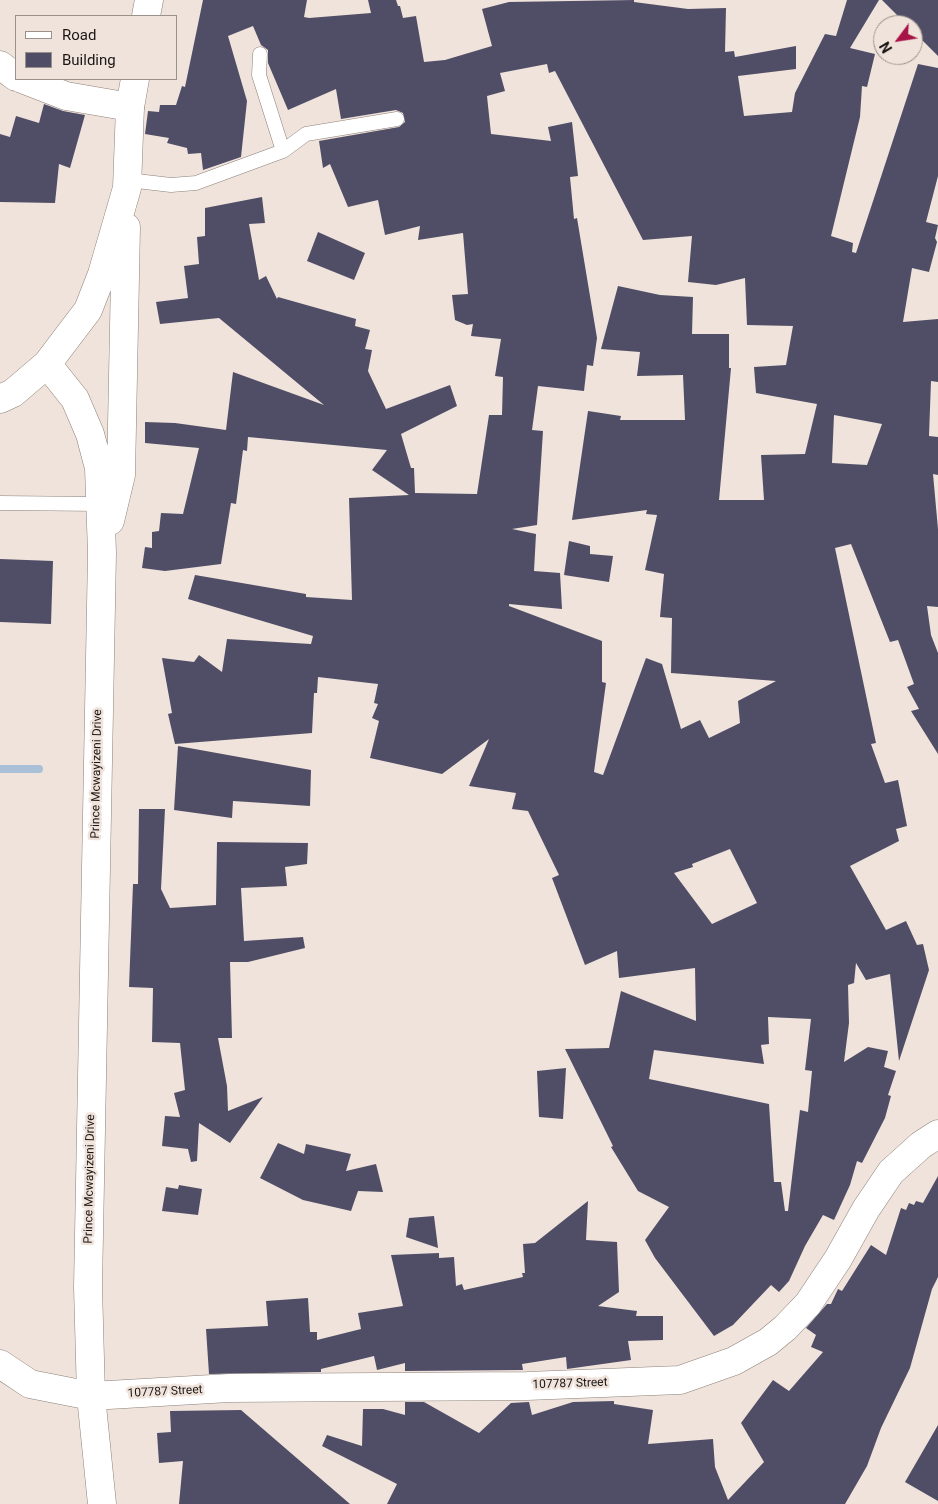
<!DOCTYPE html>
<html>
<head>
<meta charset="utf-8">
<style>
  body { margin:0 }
  #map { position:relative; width:938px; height:1504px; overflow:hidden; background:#f0e3db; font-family:Roboto,sans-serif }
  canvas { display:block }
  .legend { position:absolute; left:15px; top:15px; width:162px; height:65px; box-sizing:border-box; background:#f0e3db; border:1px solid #9b918b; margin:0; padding:6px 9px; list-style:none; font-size:15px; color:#1b1614 }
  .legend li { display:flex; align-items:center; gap:10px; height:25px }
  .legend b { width:25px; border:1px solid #9b918b }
  .north { position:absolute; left:873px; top:15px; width:50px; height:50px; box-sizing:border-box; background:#f0e3db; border:1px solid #9b918b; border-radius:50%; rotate:239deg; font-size:14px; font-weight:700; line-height:20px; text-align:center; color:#1b1614 }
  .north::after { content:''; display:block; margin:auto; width:18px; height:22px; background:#a81347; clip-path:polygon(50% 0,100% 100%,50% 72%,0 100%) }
</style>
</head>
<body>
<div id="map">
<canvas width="938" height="1504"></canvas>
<ul class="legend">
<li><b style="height:6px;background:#fff"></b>Road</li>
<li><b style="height:14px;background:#504e67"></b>Building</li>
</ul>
<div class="north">N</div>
</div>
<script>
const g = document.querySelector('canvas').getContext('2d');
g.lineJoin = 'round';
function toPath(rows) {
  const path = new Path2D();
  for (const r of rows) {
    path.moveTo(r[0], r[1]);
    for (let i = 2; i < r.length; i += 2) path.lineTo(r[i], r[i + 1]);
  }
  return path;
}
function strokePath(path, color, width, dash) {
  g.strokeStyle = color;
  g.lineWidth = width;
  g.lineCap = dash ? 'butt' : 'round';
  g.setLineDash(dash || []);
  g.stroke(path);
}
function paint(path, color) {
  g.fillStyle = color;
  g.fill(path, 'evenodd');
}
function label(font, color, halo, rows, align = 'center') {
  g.font = font + ' Roboto,sans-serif';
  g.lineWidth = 5;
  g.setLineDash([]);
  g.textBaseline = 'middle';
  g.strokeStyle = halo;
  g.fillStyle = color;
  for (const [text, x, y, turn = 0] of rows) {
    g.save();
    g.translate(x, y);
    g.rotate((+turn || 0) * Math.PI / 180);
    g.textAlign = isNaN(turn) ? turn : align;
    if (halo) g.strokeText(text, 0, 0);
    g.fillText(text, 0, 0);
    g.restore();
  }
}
strokePath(toPath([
  [0,769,39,769]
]), '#a9c0d7', 8);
paint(toPath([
  [203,0,307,0,304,17,309,18,371,13,368,0,396,0,398,6,400,6,403,18,416,16,424,62,445,60,492,46,482,9,509,2,634,0,634,2,688,9,726,8,725,52,734,51,735,57,796,46,796,69,738,76,744,116,792,112,795,93,825,34,836,36,847,0,879,0,850,48,875,54,867,87,862,86,860,117,831,236,853,243,852,252,856,253,918,64,938,68,938,176,926,222,938,225,935,238,937,242,929,272,912,268,903,322,938,319,938,382,931,381,929,436,938,437,938,475,933,474,938,529,938,607,927,606,931,635,938,653,938,754,911,711,919,709,907,687,914,684,898,640,890,642,851,544,835,548,876,743,871,744,885,783,898,780,907,826,896,829,899,841,850,866,886,930,906,921,917,945,923,944,929,970,899,1061,890,974,866,980,856,963,854,983,848,985,849,1023,844,1062,868,1047,888,1051,884,1067,896,1071,888,1095,891,1096,885,1118,862,1163,857,1161,850,1185,834,1220,823,1215,805,1246,789,1281,779,1292,771,1285,733,1325,714,1336,655,1258,645,1240,669,1207,638,1191,611,1147,613,1146,565,1049,609,1048,621,991,696,1021,695,968,619,978,617,951,585,965,552,878,559,875,528,811,512,809,516,793,469,786,489,739,442,774,370,758,379,721,372,718,378,704,374,703,378,684,318,677,317,693,314,693,312,733,175,744,168,714,172,713,162,658,194,662,199,655,222,672,227,639,311,644,313,636,188,599,195,575,306,594,306,597,352,600,349,498,409,495,372,470,387,450,248,437,247,451,243,450,236,504,231,503,221,564,165,571,142,568,145,547,152,548,152,532,159,531,161,513,183,514,199,448,145,443,145,422,175,423,226,430,233,372,324,405,219,318,160,324,156,302,188,298,184,266,199,264,197,237,205,236,205,208,262,197,265,223,249,224,259,280,266,276,277,299,278,297,356,319,355,326,370,330,365,349,372,350,368,371,386,409,450,385,457,406,401,434,411,468,414,468,415,493,477,494,489,415,502,415,503,377,495,376,501,339,471,336,473,324,467,325,455,320,452,295,468,294,463,233,418,240,420,226,385,235,378,200,348,207,330,164,323,168,319,141,399,127,405,122,403,113,396,110,341,119,336,89,288,110,268,63,268,50,261,45,253,26,228,36,247,101,241,157,203,170,201,153,188,154,187,148,167,143,169,138,145,134,148,111,159,112,160,105,176,105,182,86,185,87],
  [547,64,549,73,555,71,643,240,692,236,688,282,716,285,745,278,747,325,793,326,786,365,754,367,756,393,817,404,805,454,761,455,764,500,719,500,731,368,729,368,729,334,692,334,693,297,660,295,618,286,601,349,640,352,637,376,683,375,685,420,620,420,621,416,588,411,572,520,647,510,646,514,657,515,645,570,664,574,660,617,672,618,671,673,776,681,738,701,740,723,709,738,700,720,681,729,662,664,646,658,603,775,594,772,606,683,602,682,602,641,509,606,509,604,562,609,560,573,534,571,536,534,512,529,537,525,543,431,532,430,538,386,584,391,587,365,593,366,597,338,577,218,574,219,570,177,578,176,572,122,548,127,551,141,491,134,487,96,505,91,500,73],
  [834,415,882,424,867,465,832,463],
  [730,849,757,903,712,924,674,873,693,867,692,864],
  [768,1017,811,1019,805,1070,812,1071,808,1112,800,1110,788,1211,785,1211,781,1182,774,1182,769,1104,649,1079,654,1050,764,1064,761,1045,769,1044],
  [882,0,938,0,938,56,913,31,913,25,907,25],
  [44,104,63,111,85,115,70,168,59,164,55,203,0,202,0,134,10,137,16,116,39,123],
  [318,232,365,253,354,280,307,261],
  [569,541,590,546,590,554,613,556,609,582,564,575],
  [0,559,53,561,51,624,0,622],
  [178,746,311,770,310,806,233,801,232,818,174,810],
  [139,809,165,809,161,889,170,908,216,905,217,842,308,843,307,864,285,867,287,886,241,888,244,941,303,937,305,948,248,962,230,962,232,1038,218,1038,227,1086,228,1111,263,1097,230,1143,199,1123,197,1161,191,1162,188,1149,162,1146,165,1116,180,1117,174,1093,185,1090,180,1043,152,1042,153,988,129,987,133,884,138,884],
  [566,1068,563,1119,539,1117,537,1071],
  [278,1143,304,1154,306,1144,351,1154,346,1171,376,1164,383,1192,358,1191,351,1211,303,1200,260,1178],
  [938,1176,938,1277,932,1289,910,1368,881,1428,867,1466,845,1504,387,1504,397,1484,322,1446,327,1435,362,1446,363,1409,383,1409,405,1415,405,1402,424,1402,479,1433,511,1403,529,1402,532,1415,573,1402,614,1401,614,1404,653,1410,648,1444,713,1439,715,1467,728,1500,764,1462,741,1423,773,1380,789,1391,823,1352,811,1347,816,1335,806,1328,827,1304,831,1304,838,1289,842,1291,871,1245,886,1255,901,1208,906,1210,909,1203,914,1205,916,1201,923,1203],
  [179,1185,202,1189,198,1215,162,1211,166,1187,178,1189],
  [588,1201,586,1240,617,1242,619,1292,598,1306,637,1311,636,1316,663,1316,663,1340,628,1341,631,1360,567,1369,566,1357,522,1364,523,1370,405,1371,405,1363,377,1370,374,1356,321,1369,321,1372,209,1374,206,1329,268,1326,266,1301,308,1298,310,1332,317,1332,317,1340,361,1329,358,1313,403,1306,391,1255,439,1253,439,1258,454,1257,456,1286,462,1284,464,1290,523,1277,522,1273,525,1273,523,1244,535,1243],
  [434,1216,438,1248,406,1237,409,1218],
  [241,1410,350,1504,179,1504,183,1461,159,1463,157,1433,171,1432,170,1411],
  [938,1425,938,1501,905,1482]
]), '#504e67');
const lane = toPath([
  [260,54,259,75,283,151],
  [128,180,171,185,196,183,283,151,306,134,397,119],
  [0,503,100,504]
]);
const street = toPath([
  [0,65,16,77],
  [22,79,66,96,130,107],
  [0,1364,30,1384,91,1396,229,1388,527,1386,680,1380,734,1361,768,1342,785,1328,808,1304,838,1259,866,1209,891,1172,921,1145,938,1134]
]);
const secondary = toPath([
  [146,16,149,0],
  [0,399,13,393,47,364],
  [110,521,121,475,126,227],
  [102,1504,91,1396,88,1287,102,553,99,468,90,434,75,399,47,364,88,310,102,274,127,188,130,107,135,79]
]);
strokePath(lane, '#8c8078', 15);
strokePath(street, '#8c8078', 29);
strokePath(secondary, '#8c8078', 29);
strokePath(lane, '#fff', 14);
strokePath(street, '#fff', 28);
strokePath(secondary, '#fff', 28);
label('12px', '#1b1614', '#f0e3db', [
  ["Prince Mcwayizeni Drive",97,774,-89],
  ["Prince Mcwayizeni Drive",90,1179,-89],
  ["107787 Street",570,1384,-2],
  ["107787 Street",165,1392,-3]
]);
</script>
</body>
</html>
